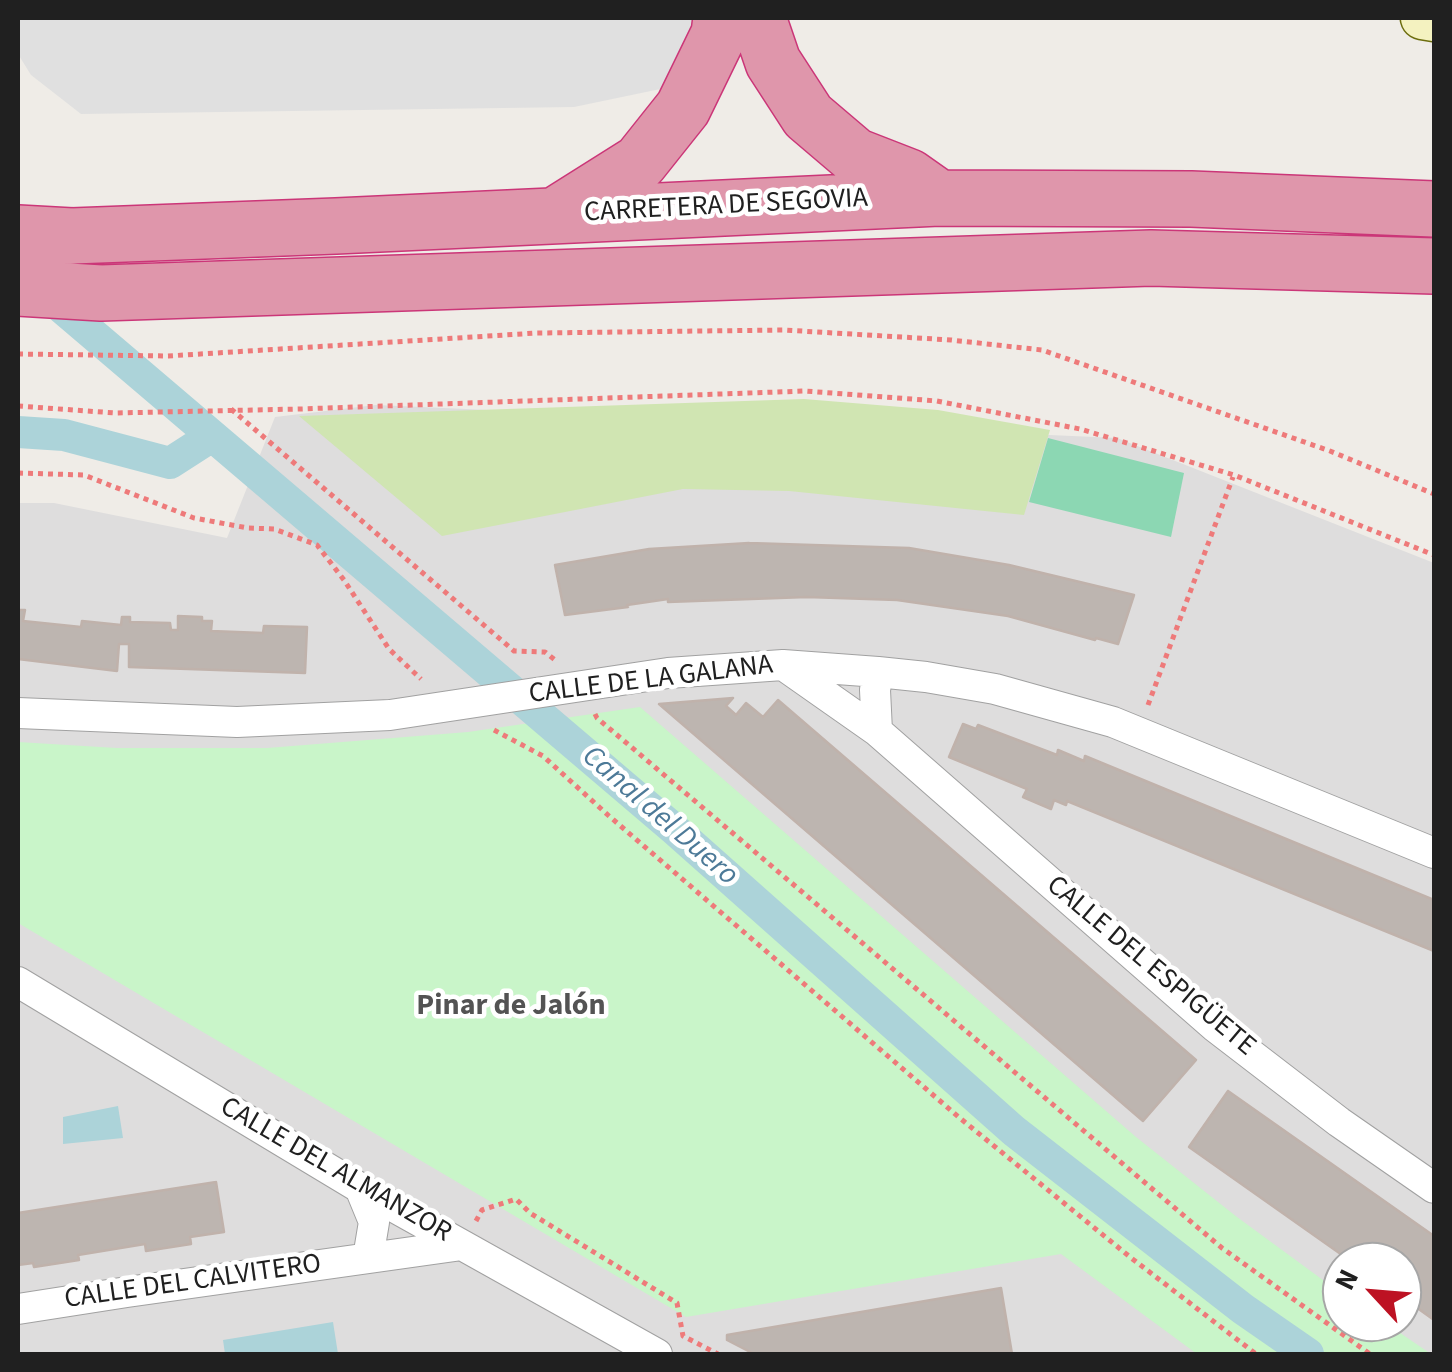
<!DOCTYPE html>
<html>
<head>
<meta charset="utf-8">
<style>
  body { margin:0 }
  #map { position:relative; width:1452px; height:1372px; overflow:hidden; background:#efece7; font-family:"Source Sans 3",sans-serif }
  canvas { display:block }
  .frame { position:absolute; inset:0; border:20px solid #202020; pointer-events:none }
  .north { position:absolute; left:1322px; top:1242px; width:100px; height:100px; box-sizing:border-box; background:#fff; border:2px solid #a6a6a6; border-radius:50%; rotate:296deg; font-size:28px; font-weight:700; line-height:40px; text-align:center; color:#202020 }
  .north::after { content:''; display:block; margin:auto; width:35px; height:45px; background:#bd1223; clip-path:polygon(50% 0,100% 100%,50% 72%,0 100%) }
</style>
</head>
<body>
<div id="map">
<canvas width="1452" height="1372"></canvas>
<div class="frame"></div>
<div class="north">N</div>
</div>
<script>
const g = document.querySelector('canvas').getContext('2d');
g.lineJoin = 'round';
function paint(path, color) {
  g.fillStyle = color;
  g.fill(path, 'evenodd');
}
function toPath(rows) {
  const path = new Path2D();
  for (const r of rows) {
    path.moveTo(r[0], r[1]);
    for (let i = 2; i < r.length; i += 2) path.lineTo(r[i], r[i + 1]);
  }
  return path;
}
function strokePath(path, color, width, dash) {
  g.strokeStyle = color;
  g.lineWidth = width;
  g.lineCap = dash ? 'butt' : 'round';
  g.setLineDash(dash || []);
  g.stroke(path);
}
function label(font, color, halo, rows, align = 'center') {
  g.font = font + ' "Source Sans 3",sans-serif';
  g.lineWidth = 9;
  g.setLineDash([]);
  g.textBaseline = 'middle';
  g.strokeStyle = halo;
  g.fillStyle = color;
  for (const [text, x, y, turn = 0] of rows) {
    g.save();
    g.translate(x, y);
    g.rotate((+turn || 0) * Math.PI / 180);
    g.textAlign = isNaN(turn) ? turn : align;
    if (halo) g.strokeText(text, 0, 0);
    g.fillText(text, 0, 0);
    g.restore();
  }
}
paint(toPath([
  [376,405,1117,438,1434,563,1434,1354,18,1354,18,503,54,503,227,538,275,417],
  [1342,1262,1402,1262,1402,1322,1342,1322]
]), '#dedddd');
paint(toPath([
  [804,399,938,410,1050,430,1024,515,789,491,683,489,442,536,299,416]
]), '#d0e5b2');
paint(toPath([
  [640,707,1136,1137,1237,1217,1342,1294,1342,1322,1384,1322,1431,1354,1197,1354,1061,1254,686,1317,18,923,18,742,117,748,267,748,468,732]
]), '#c9f5c9');
paint(toPath([
  [1048,438,1184,473,1171,537,1029,502]
]), '#8cd7b3');
paint(toPath([
  [18,18,703,18,670,87,574,107,81,114,31,75,18,54]
]), '#e0e0e0');
paint(toPath([
  [118,1106,123,1138,63,1144,63,1117],
  [333,1322,338,1354,225,1354,223,1340]
]), '#acd3d9');
strokePath(toPath([
  [41,290,674,829,1014,1131,1243,1309,1308,1354],
  [18,432,64,435,170,463,212,436]
]), '#acd3d9', 32);
const building = toPath([
  [749,543,909,548,1009,565,1134,595,1118,644,1096,638,1095,640,1008,616,897,600,807,597,668,602,668,599,627,605,628,607,565,615,555,565,649,549,749,543],
  [18,610,25,610,23,621,81,627,82,621,121,625,122,617,130,617,130,622,170,623,171,630,178,630,178,616,202,617,202,621,212,621,211,631,263,633,264,626,307,627,305,673,129,667,129,644,119,644,117,671,18,659,18,610],
  [733,698,726,706,736,715,746,703,763,717,778,700,1196,1060,1143,1121,659,704,733,698],
  [963,724,976,729,978,725,1057,755,1058,750,1084,761,1085,756,1434,900,1434,951,1067,801,1066,805,1054,800,1051,809,1023,797,1027,789,949,757,963,724],
  [1228,1091,1434,1236,1434,1320,1402,1297,1402,1262,1352,1262,1189,1147,1228,1091],
  [216,1182,224,1232,190,1237,191,1244,146,1251,145,1244,78,1255,79,1260,34,1267,33,1263,18,1265,18,1213,216,1182],
  [1001,1288,1012,1354,754,1354,727,1340,727,1335,1001,1288]
]);
paint(building, '#bdb5b0');
strokePath(building, '#c0b2ab', 2.5);
const street = toPath([
  [783,665,877,731],
  [878,672,875,690,877,731,1214,1026,1339,1122,1434,1188],
  [18,713,237,722,390,715,668,673,783,665,878,672,926,677,995,689,1113,722,1434,853],
  [18,982,360,1188,657,1354],
  [360,1188,374,1222,368,1258],
  [18,1309,127,1292,462,1245]
]);
const secondary = toPath([
  [1422,18,1434,20]
]);
const highway = toPath([
  [758,18,773,62,808,116,855,156,909,177,936,196],
  [559,213,640,162,683,108,719,34,721,18],
  [18,233,72,236,336,226,939,198,1191,199,1434,209],
  [18,288,101,293,1151,258,1434,266]
]);
strokePath(street, '#a1a1a1', 32);
strokePath(secondary, '#6d6e0f', 45);
strokePath(highway, '#cb3678', 58);
strokePath(toPath([
  [18,354,168,356,537,333,784,330,951,340,1042,350,1330,451,1434,494],
  [18,406,115,413,300,409,805,391,937,401,1080,429,1234,475,1434,555],
  [231,409,514,651,545,652,555,660],
  [18,473,84,475,194,518,248,528,274,529,317,545,344,580,389,649,421,679],
  [1148,705,1233,477],
  [595,714,597,718,1222,1248,1370,1354],
  [494,730,543,756,609,816,961,1119,1130,1257,1256,1354],
  [476,1221,482,1210,516,1199,530,1213,677,1303,683,1336,718,1354]
]), '#ee7a7a', 5, [5, 5]);
strokePath(street, '#fff', 30);
strokePath(secondary, '#f4f2c0', 42);
strokePath(highway, '#df96ab', 55);
label('28px', '#202020', '#fff', [
  ["CARRETERA DE SEGOVIA",726,207,-3],
  ["CALLE DE LA GALANA",651,681,-7],
  ["CALLE DEL ESPIGÜETE",1150,967,40],
  ["CALLE DEL ALMANZOR",335,1171,30],
  ["CALLE DEL CALVITERO",193,1283,-8]
]);
label('italic 30px', '#4d7a98', '#fff', [
  ["Canal del Duero",659,817,41]
]);
label('bold 30px', '#535353', '#fff', [
  ["Pinar de Jalón",511,1007]
]);
</script>
</body>
</html>
